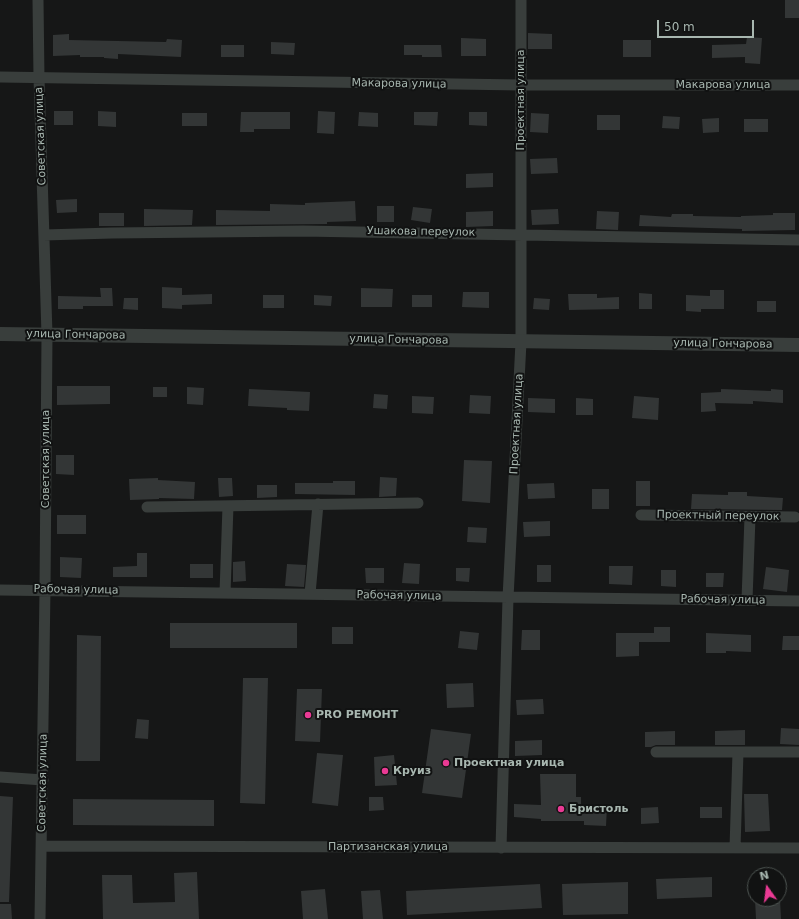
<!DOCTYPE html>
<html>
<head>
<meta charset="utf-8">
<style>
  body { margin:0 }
  #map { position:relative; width:799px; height:919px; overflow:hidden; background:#161717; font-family:"DejaVu Sans",sans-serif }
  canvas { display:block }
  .north { position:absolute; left:747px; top:867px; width:40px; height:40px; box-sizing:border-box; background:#111212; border:1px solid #4d5451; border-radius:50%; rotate:346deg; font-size:11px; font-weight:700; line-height:16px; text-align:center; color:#a8b7b0 }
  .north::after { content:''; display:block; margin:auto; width:14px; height:18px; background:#ea3a94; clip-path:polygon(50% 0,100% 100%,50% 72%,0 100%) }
  .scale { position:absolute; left:657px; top:20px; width:97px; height:18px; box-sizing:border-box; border:2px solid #a8b7b0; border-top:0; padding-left:5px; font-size:12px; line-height:14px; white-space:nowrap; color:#a8b7b0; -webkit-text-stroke:3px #111212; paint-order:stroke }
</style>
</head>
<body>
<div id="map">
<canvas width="799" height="919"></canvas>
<div class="north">N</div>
<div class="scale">50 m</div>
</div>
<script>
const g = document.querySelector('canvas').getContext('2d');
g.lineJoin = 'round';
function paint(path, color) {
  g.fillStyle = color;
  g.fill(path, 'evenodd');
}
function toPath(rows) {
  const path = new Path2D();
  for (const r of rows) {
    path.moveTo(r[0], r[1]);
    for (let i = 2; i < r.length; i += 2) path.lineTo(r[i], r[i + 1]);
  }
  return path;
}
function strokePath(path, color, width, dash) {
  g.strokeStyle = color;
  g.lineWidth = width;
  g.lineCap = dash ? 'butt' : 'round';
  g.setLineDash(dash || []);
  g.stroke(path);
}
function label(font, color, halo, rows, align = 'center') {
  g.font = font + ' "DejaVu Sans",sans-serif';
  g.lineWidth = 4;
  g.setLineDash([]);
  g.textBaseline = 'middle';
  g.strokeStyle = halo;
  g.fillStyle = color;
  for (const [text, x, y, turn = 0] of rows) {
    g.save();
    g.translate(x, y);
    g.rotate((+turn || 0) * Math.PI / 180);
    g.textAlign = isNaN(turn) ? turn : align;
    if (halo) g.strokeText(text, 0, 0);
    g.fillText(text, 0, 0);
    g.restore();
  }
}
paint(toPath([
  [785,0,799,0,799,18,785,18],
  [528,33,552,34,552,49,528,49],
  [69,34,69,40,166,42,167,39,182,40,181,57,118,54,118,59,104,58,104,57,80,57,80,55,53,56,53,35],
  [747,37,762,38,760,64,745,63,745,57,712,58,712,45,746,44],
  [461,38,486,39,486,56,461,56],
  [623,40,651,40,651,57,623,57],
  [271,42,295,43,294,55,271,54],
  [221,45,244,45,244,57,221,57],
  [404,45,441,45,442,57,422,57,422,55,404,55],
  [54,111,73,111,73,125,54,125],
  [98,111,116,112,116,127,98,126],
  [318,111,335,112,334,134,317,133],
  [241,112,290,112,290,129,254,129,254,132,240,132],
  [359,112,378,113,378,127,358,126],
  [414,112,438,112,437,126,414,125],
  [469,112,487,112,487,126,469,125],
  [182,113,207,113,207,126,182,126],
  [531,113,549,114,548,133,530,132],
  [597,115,620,115,620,130,597,130],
  [663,116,680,117,679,129,662,128],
  [719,118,719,132,703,133,702,119],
  [744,119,768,119,768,132,744,132],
  [557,158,558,173,531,174,530,159],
  [493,173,493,187,466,188,466,174],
  [77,199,77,212,57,213,56,200],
  [355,201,356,221,327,222,327,224,216,225,216,210,270,211,270,204,305,205,305,203],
  [377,206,394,206,394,222,377,222],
  [413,207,432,209,430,223,411,220],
  [144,209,193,210,192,225,144,226],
  [558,209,559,224,532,225,531,210],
  [493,211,493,226,466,227,466,212],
  [597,211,619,212,618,230,596,229],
  [99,213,124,213,124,226,99,226],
  [773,213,795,213,795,230,742,231,742,229,639,226,640,215,671,217,672,214,693,214,693,216,741,217,741,216,773,215],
  [162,287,182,288,182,295,212,294,212,304,182,305,182,309,162,308],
  [100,288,112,288,113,306,83,306,83,309,58,309,58,296,101,297],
  [361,288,393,289,392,307,361,307],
  [710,290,724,290,724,309,701,309,701,312,686,311,686,295,710,296],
  [463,292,489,292,489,308,462,307],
  [639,293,652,294,652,309,639,309],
  [568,294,597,294,597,298,619,297,619,309,569,310],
  [263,295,284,295,284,308,263,308],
  [314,295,332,296,331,306,314,305],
  [412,295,432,295,432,307,412,307],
  [124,298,138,298,138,310,123,309],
  [534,298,550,299,549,310,533,309],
  [757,301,776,301,776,312,757,312],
  [57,386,110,386,110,404,57,405],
  [153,387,167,387,167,397,153,397],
  [187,387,204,388,203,405,187,404],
  [249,389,310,392,309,411,287,410,287,408,248,406],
  [721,389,771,391,771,389,783,390,783,403,753,401,753,404,715,403,716,411,701,412,701,393,721,392],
  [374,394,388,395,387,409,373,408],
  [470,395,491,396,490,414,469,413],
  [412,396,434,397,433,414,412,413],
  [634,396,659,398,658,420,632,418],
  [528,398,555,399,555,413,528,412],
  [576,398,593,399,593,415,576,415],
  [56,455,74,455,74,475,56,474],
  [464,460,492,461,490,503,462,501],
  [380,477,397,478,396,496,379,497],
  [158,478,158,480,195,482,194,499,159,498,159,499,130,500,129,479],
  [218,478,232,478,233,496,219,497],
  [333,481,355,481,355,495,295,494,295,483,333,483],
  [636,481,650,481,650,506,636,506],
  [554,483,555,498,528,499,527,484],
  [257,485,277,485,277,497,257,498],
  [592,489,609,489,609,509,592,509],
  [728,492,747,492,747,496,783,498,782,510,691,509,692,494,728,495],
  [57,515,86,515,86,534,57,534],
  [550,521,550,536,524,537,523,522],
  [468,527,487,528,486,543,467,542],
  [137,553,147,553,147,577,113,577,113,567,137,566],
  [60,557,82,558,81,578,60,577],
  [245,561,246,581,233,582,233,562],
  [404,563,420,564,419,584,402,583],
  [190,564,213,564,213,578,190,578],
  [287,564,306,565,304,587,285,586],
  [537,565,551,565,551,582,537,582],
  [609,566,633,566,632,585,609,584],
  [766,567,789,570,787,592,763,589],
  [365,568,384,568,384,583,366,583],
  [456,568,470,568,469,582,456,581],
  [661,570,676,570,676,587,661,586],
  [706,573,724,573,723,587,706,587],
  [170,623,297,623,297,648,170,648],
  [332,627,353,627,353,644,332,644],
  [654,627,670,627,670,642,639,642,639,656,616,657,616,633,654,633],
  [522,630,540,630,540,650,521,650],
  [460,631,479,633,477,650,458,648],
  [706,633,751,635,751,652,726,651,726,653,706,653],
  [77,635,101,636,100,761,76,761],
  [783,636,799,636,799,650,782,650],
  [243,678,268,678,265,804,240,803],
  [473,683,474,707,447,708,446,684],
  [297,689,322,689,320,742,295,741],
  [543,699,544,714,517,715,516,700],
  [137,719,149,720,148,739,135,738],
  [781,728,799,729,799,745,780,744],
  [431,729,471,734,462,798,422,793],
  [745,730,745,745,715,745,715,731],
  [675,731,675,745,656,745,651,747,645,747,645,732],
  [542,740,542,755,515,756,515,741],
  [317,753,343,755,338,806,312,803],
  [394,755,397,785,375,786,374,757],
  [540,774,576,774,576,797,581,797,581,805,607,806,606,826,584,825,584,821,541,821,541,819,514,817,514,804,541,805],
  [744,794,768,794,770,831,745,832],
  [0,796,13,797,9,902,0,902],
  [369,797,383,797,384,810,369,811],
  [73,799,214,800,214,826,73,825],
  [658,807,659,823,641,824,641,808],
  [700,807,722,807,722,818,700,818],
  [197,872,199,919,103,919,102,875,132,875,133,903,175,902,174,873],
  [712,877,712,897,657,899,656,879],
  [628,882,628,914,563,915,562,884],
  [540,884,542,908,407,915,406,891],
  [325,889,328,919,303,919,301,891],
  [380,890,383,919,363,919,361,891],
  [755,899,780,899,781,919,756,919],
  [0,904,11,904,12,919,0,919]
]), '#333636');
strokePath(toPath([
  [38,0,39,78,47,335,45,590,40,919],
  [0,77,521,85,799,85],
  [44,235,112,233,303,231,799,240],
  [147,507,418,503],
  [641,515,795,517],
  [0,590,799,601],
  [225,593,228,506],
  [310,594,318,504],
  [747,600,750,517],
  [656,752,799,752],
  [0,777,43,780],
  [42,846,799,848],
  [501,848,508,598,521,342,521,0],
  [735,848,738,752]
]), '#393e3c', 11);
strokePath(toPath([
  [0,334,799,345]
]), '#393e3c', 14);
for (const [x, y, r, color] of [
  [308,715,4,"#ea3a94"],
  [446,763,4,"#ea3a94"],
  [385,771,4,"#ea3a94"],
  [561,809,4,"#ea3a94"]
]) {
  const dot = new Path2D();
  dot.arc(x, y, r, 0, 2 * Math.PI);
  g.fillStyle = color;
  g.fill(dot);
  strokePath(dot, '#111212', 1.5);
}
label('11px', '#a8b7b0', '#111212', [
  ["Макарова улица",399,84,1],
  ["Макарова улица",723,85],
  ["Проектная улица",521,100,-90],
  ["Советская улица",41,136,-92],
  ["Ушакова переулок",421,232,1],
  ["улица Гончарова",76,335,1],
  ["улица Гончарова",399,340,1],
  ["улица Гончарова",723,344,1],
  ["Проектная улица",517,424,-87],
  ["Советская улица",46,459,-90],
  ["Проектный переулок",718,516,1],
  ["Рабочая улица",76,590,1],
  ["Рабочая улица",399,596,1],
  ["Рабочая улица",723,600,1],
  ["Советская улица",43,783,-89],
  ["Партизанская улица",388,847]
]);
label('bold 11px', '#a8b7b0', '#111212', [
  ["PRO РЕМОНТ",316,715],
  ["Проектная улица",454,763],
  ["Круиз",393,771],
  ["Бристоль",569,809]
], 'left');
</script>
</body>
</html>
